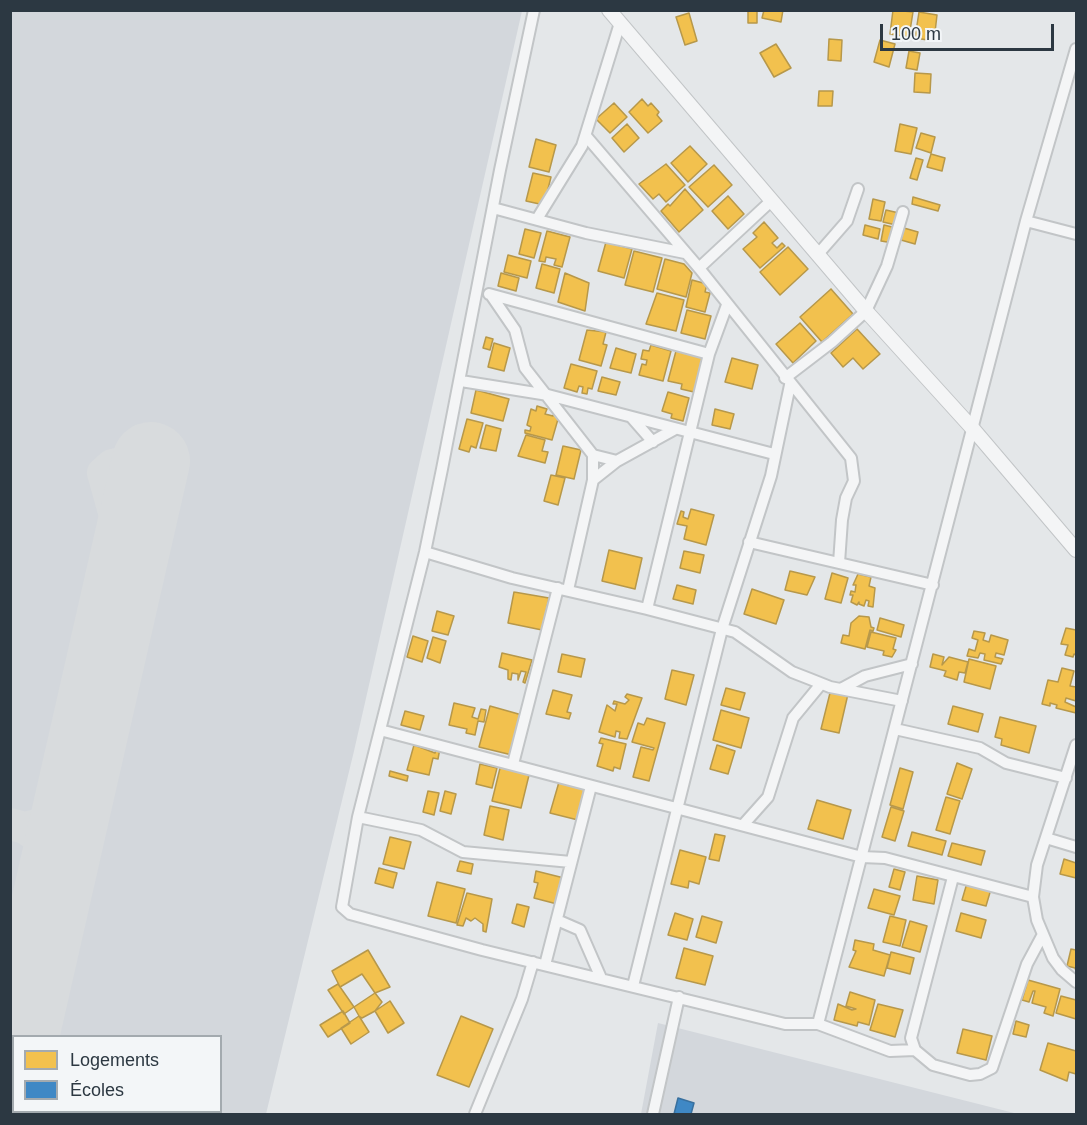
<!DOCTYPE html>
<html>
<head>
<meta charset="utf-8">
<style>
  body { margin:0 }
  #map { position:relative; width:1087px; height:1125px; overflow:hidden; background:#e4e7e9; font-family:Arial,sans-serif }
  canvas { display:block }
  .frame { position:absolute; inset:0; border:12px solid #2c3842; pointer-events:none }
  .legend { position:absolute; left:12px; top:1035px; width:210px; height:78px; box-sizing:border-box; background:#f3f6f8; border:2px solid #a3aaaf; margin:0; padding:8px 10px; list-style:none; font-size:18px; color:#2c3842 }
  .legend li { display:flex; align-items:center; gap:12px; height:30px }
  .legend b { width:30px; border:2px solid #a3aaaf }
  .scale { position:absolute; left:880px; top:24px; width:174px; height:27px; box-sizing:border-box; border:3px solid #2c3842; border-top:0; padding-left:8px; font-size:18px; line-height:21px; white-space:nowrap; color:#2c3842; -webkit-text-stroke:4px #f3f6f8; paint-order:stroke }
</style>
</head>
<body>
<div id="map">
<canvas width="1087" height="1125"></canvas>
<div class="frame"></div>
<ul class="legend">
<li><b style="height:16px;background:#f2c14e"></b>Logements</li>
<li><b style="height:16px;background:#3f88c5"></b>Écoles</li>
</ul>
<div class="scale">100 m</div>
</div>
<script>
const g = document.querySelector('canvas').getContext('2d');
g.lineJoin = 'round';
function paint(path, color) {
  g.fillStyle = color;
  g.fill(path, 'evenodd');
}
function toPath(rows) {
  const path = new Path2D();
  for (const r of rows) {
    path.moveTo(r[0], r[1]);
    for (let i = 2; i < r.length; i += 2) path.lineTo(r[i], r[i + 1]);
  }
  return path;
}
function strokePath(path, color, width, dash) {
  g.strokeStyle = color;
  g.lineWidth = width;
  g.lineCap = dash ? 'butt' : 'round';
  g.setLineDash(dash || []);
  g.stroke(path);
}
paint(toPath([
  [10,11,522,11,354,751,266,1114,11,1114],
  [14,1036,220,1036,220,1112,14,1112],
  [658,1023,1018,1114,641,1114]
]), '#d3d7dc');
const homes = toPath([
  [748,10,757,10,757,23,748,23,748,10],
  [764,10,783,10,781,22,762,18,764,10],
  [893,10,913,12,909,37,890,34,893,10],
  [919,12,937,15,934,41,915,38,919,12],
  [689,13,697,41,685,45,676,17,689,13],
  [829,39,842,40,841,61,828,60,829,39],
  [880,40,895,44,889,67,874,62,880,40],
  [776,44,791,68,774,77,760,53,776,44],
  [909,51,920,53,917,70,906,68,909,51],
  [915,73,931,74,930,93,914,92,915,73],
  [819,91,833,91,832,106,818,106,819,91],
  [642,99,648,106,651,103,659,112,657,115,662,121,648,133,629,112,642,99],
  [614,103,627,117,610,133,596,119,614,103],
  [627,124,639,138,624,152,612,138,627,124],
  [900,124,917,128,911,154,895,151,900,124],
  [921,133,935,137,931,153,916,148,921,133],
  [536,139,556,145,549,172,529,167,536,139],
  [690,146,707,164,688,182,671,163,690,146],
  [931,154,945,158,942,171,927,167,931,154],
  [916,158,923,160,917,180,910,178,916,158],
  [666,164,685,185,666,202,659,194,653,199,639,184,666,164],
  [714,165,732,185,708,207,689,187,714,165],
  [533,173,551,177,544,205,526,201,533,173],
  [685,189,703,210,679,232,661,211,668,204,670,206,685,189],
  [728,196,744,214,728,229,712,211,728,196],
  [913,197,940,205,938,211,912,204,913,197],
  [873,199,885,202,881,221,869,219,873,199],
  [886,210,899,213,896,225,883,222,886,210],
  [764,222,778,238,772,243,777,248,782,243,785,246,760,268,743,249,757,237,753,233,764,222],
  [865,225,880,229,878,239,863,235,865,225],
  [884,225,896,228,893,243,881,241,884,225],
  [904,228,918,232,915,244,901,240,904,228],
  [525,229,541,233,534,258,519,254,525,229],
  [547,231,570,237,562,267,554,265,556,259,546,257,545,262,539,261,547,231],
  [606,242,632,249,624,278,598,271,606,242],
  [788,247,808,269,780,295,760,272,788,247],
  [634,251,662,258,653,292,625,285,634,251],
  [508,255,531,261,527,278,504,272,508,255],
  [665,259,684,264,692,273,686,297,657,289,665,259],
  [542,264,560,269,554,293,536,288,542,264],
  [501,273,519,278,516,291,498,286,501,273],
  [565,273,589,283,585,311,558,302,565,273],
  [692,280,707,284,705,292,710,293,705,312,686,307,692,280],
  [831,289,853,314,822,342,800,317,831,289],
  [657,293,684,300,676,331,646,324,657,293],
  [687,310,711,316,705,339,681,333,687,310],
  [800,323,816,341,793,363,776,344,800,323],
  [857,329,880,354,863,369,853,358,843,367,831,353,857,329],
  [587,330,606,332,603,344,607,345,601,366,579,360,587,330],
  [486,337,493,339,490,350,483,348,486,337],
  [494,343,510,348,504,371,488,367,494,343],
  [651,345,671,351,663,381,639,375,642,364,646,365,647,360,641,359,643,350,649,351,651,345],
  [616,348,636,354,631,373,610,368,616,348],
  [676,351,703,358,694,392,681,389,682,384,668,381,676,351],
  [732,358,758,365,752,389,725,382,732,358],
  [571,364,597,371,592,389,588,388,587,394,582,393,583,387,579,386,577,392,564,388,571,364],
  [602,377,620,382,616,395,598,391,602,377],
  [476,390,509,399,503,421,471,413,476,390],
  [668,392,689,398,683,421,671,418,672,414,662,411,668,392],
  [537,406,547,409,545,414,553,416,555,411,560,412,552,440,525,433,525,430,530,431,531,427,527,425,531,409,536,411,537,406],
  [715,409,734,414,730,429,712,425,715,409],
  [467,419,483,423,476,448,471,446,469,452,459,449,467,419],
  [486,425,501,429,496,451,480,448,486,425],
  [526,435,545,440,542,451,548,452,545,463,518,456,526,435],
  [563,446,581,450,574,479,556,475,563,446],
  [551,475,565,478,558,505,544,501,551,475],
  [691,509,714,515,706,545,684,539,687,526,677,524,681,511,684,512,683,517,688,519,691,509],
  [609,550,642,558,635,589,602,581,609,550],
  [684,551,704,555,700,573,680,568,684,551],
  [790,571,815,577,807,595,785,590,790,571],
  [832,573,848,578,841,603,825,599,832,573],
  [858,574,871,577,869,586,875,588,873,607,868,606,869,601,866,600,864,606,859,604,859,602,857,605,851,602,853,595,850,595,851,591,855,592,856,585,853,585,858,574],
  [677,585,696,590,693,604,673,599,677,585],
  [752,589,784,600,776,624,744,614,752,589],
  [514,592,549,598,542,630,508,623,514,592],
  [437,611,454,616,448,635,432,631,437,611],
  [859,616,869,617,871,627,874,628,873,631,870,630,865,649,841,643,843,635,849,636,851,623,859,616],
  [880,618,904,625,901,637,877,630,880,618],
  [1066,628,1076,630,1076,655,1074,654,1073,657,1065,655,1068,645,1061,644,1066,628],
  [974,631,985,633,983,640,989,642,991,635,1008,640,1004,655,996,653,995,657,1003,659,1001,664,984,660,985,654,980,653,978,658,967,656,969,649,975,651,978,640,972,638,974,631],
  [871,632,896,638,893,649,896,650,892,657,883,655,884,651,867,647,871,632],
  [413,636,428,641,422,662,407,657,413,636],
  [433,637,446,641,440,663,427,658,433,637],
  [502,653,532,660,525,683,523,682,526,672,521,671,518,680,518,674,512,673,511,680,508,679,508,670,499,667,502,653],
  [562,654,585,659,581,677,558,672,562,654],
  [933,654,944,657,942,665,949,657,968,662,965,673,959,672,957,680,944,676,946,671,930,667,933,654],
  [969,659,996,666,990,689,964,682,969,659],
  [1062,668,1074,671,1070,686,1076,687,1076,701,1066,698,1065,702,1076,707,1076,713,1056,708,1057,705,1050,703,1050,706,1042,704,1048,680,1058,682,1062,668],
  [672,670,694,675,686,705,665,699,672,670],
  [726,688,745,693,740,710,721,705,726,688],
  [831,689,848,694,839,733,821,729,831,689],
  [553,690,572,695,567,712,571,713,569,719,546,714,553,690],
  [627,694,642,698,627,739,619,738,620,732,616,731,615,737,599,732,607,705,615,711,617,704,613,704,614,701,625,704,629,700,625,697,627,694],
  [454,703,475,708,472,717,478,719,481,709,486,710,484,722,478,721,475,735,466,733,467,729,449,725,454,703],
  [490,706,522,715,512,755,479,747,490,706],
  [953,706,983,714,978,732,948,724,953,706],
  [721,710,749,718,741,748,713,740,721,710],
  [405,711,424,716,420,730,401,725,405,711],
  [1000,717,1036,726,1029,753,1001,745,1002,739,995,737,1000,717],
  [647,718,665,723,649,781,633,777,641,747,653,750,654,748,632,742,638,723,644,725,647,718],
  [601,738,626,744,620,769,614,767,613,771,597,766,603,744,599,743,601,738],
  [414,745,435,753,437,747,440,748,438,759,433,758,429,775,407,770,414,745],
  [717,745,735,751,728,774,710,769,717,745],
  [957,763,972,769,962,799,947,794,957,763],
  [480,764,497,768,492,788,476,784,480,764],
  [501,764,530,771,521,808,492,801,501,764],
  [900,768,913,772,903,809,890,805,900,768],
  [390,771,408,776,407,781,389,776,390,771],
  [559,782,586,789,578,820,550,813,559,782],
  [428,791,439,793,434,815,423,812,428,791],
  [445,791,456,794,451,814,440,811,445,791],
  [946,797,960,801,950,834,936,830,946,797],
  [817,800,851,810,843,839,808,829,817,800],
  [490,806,509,810,503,840,484,835,490,806],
  [891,807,904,811,895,841,882,837,891,807],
  [912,832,946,841,942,855,908,846,912,832],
  [715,834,725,836,719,861,709,859,715,834],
  [390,837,411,842,404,869,383,864,390,837],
  [952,843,985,851,981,865,948,856,952,843],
  [680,850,706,857,699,884,689,881,688,888,671,884,680,850],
  [1064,859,1076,863,1076,878,1060,874,1064,859],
  [460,861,473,864,471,874,457,871,460,861],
  [379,868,397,873,393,888,375,883,379,868],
  [894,869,905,872,900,890,889,887,894,869],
  [536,871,564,878,557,904,534,898,538,883,534,882,536,871],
  [917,876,938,880,934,904,913,900,917,876],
  [437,882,465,889,456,923,428,916,437,882],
  [967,883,991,889,986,906,962,900,967,883],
  [874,889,900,896,894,915,868,908,874,889],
  [467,893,492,899,486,932,483,931,483,924,475,918,471,921,466,918,463,926,457,925,467,893],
  [517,904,529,907,524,927,512,923,517,904],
  [675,913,693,919,687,940,668,935,675,913],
  [961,913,986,920,981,938,956,931,961,913],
  [702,916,722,922,716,943,696,937,702,916],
  [890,916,906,920,900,946,883,942,890,916],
  [910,921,927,926,920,952,902,947,910,921],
  [855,940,874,944,873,950,890,955,884,976,849,967,856,951,853,950,855,940],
  [684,948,713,956,705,985,676,978,684,948],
  [1071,949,1076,950,1076,971,1075,968,1067,966,1071,949],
  [368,950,390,987,375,993,362,974,340,987,332,971,368,950],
  [891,952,914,958,910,974,887,968,891,952],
  [1028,980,1060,989,1053,1016,1044,1013,1046,1007,1032,1003,1035,991,1033,991,1029,1002,1022,1000,1028,980],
  [338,984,354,1007,344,1014,328,990,338,984],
  [850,992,875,1000,869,1025,858,1022,857,1026,834,1020,838,1004,852,1010,856,1009,846,1006,850,992],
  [375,993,382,1002,375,1011,362,1018,359,1016,354,1007,375,993],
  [1061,996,1076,1000,1076,1019,1056,1013,1061,996],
  [390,1001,404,1023,388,1033,375,1011,390,1001],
  [878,1004,903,1010,895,1037,870,1030,878,1004],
  [343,1011,350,1023,328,1037,320,1025,343,1011],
  [359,1016,369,1032,351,1044,341,1028,359,1016],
  [461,1016,493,1029,469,1087,437,1075,461,1016],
  [1016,1021,1029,1025,1026,1037,1013,1034,1016,1021],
  [963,1029,992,1036,986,1060,957,1053,963,1029],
  [1048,1043,1076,1051,1076,1074,1069,1072,1067,1081,1040,1070,1048,1043]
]);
paint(homes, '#f2c14e');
strokePath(homes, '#b7984a', 1.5);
const schools = toPath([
  [678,1098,694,1103,691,1114,674,1114,678,1098]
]);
paint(schools, '#3f88c5');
strokePath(schools, '#39709e', 1.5);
strokePath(toPath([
  [128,563,103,473,112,465,125,462,138,464,157,481,158,494,156,509,136,530],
  [10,824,25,828,43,841,51,853,57,875],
  [25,828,52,821,65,811,75,794]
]), '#d8dbdd', 32);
strokePath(toPath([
  [20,1036,151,461]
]), '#d8dbdd', 78);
const minor = toPath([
  [534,10,500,170,442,469,425,552,358,817,342,907,350,914,482,950,785,1024,818,1024,890,1051,915,1050],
  [586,136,699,268,851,458,854,481,846,498,842,520,839,563],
  [493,208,586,233,685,253],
  [537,219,582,146,620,23],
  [1026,221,1076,234],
  [819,253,847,221,858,189],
  [699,268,771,201],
  [489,294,709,354],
  [491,295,515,330,525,368,593,455,593,480,568,590],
  [785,378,832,342,866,311,887,266,903,212],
  [461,381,548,395,774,454],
  [632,418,653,442],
  [593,455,617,461],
  [593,480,617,461,675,429],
  [749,542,933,585],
  [425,552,512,578,647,609,735,632,792,672,810,679,830,687,902,701],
  [647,609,709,354,727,305],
  [841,689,865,676,912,664],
  [895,729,980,748,1006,763,1066,778],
  [380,730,862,857,885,858,1033,897],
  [1076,745,1037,865,1033,897,1037,920,1053,958,1062,970,1076,982],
  [513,764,558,588],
  [358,817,421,830,463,852,571,862],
  [743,825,768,797,793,718,821,684],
  [1046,838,1076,847],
  [953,877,911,1038,915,1050,933,1065,970,1075,980,1074,992,1068,1027,964,1042,936],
  [557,920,580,930,601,978],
  [545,965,591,786],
  [633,986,722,629,771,476,790,385],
  [818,1024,1026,221,1076,49],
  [475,1114,522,999,533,962],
  [653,1114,679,997]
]);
const tertiary = toPath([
  [609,10,866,311,973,429,1076,550]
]);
strokePath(minor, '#c2c5c7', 14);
strokePath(tertiary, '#c2c5c7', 16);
strokePath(minor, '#f4f5f6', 10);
strokePath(tertiary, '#f4f5f6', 14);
</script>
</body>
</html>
